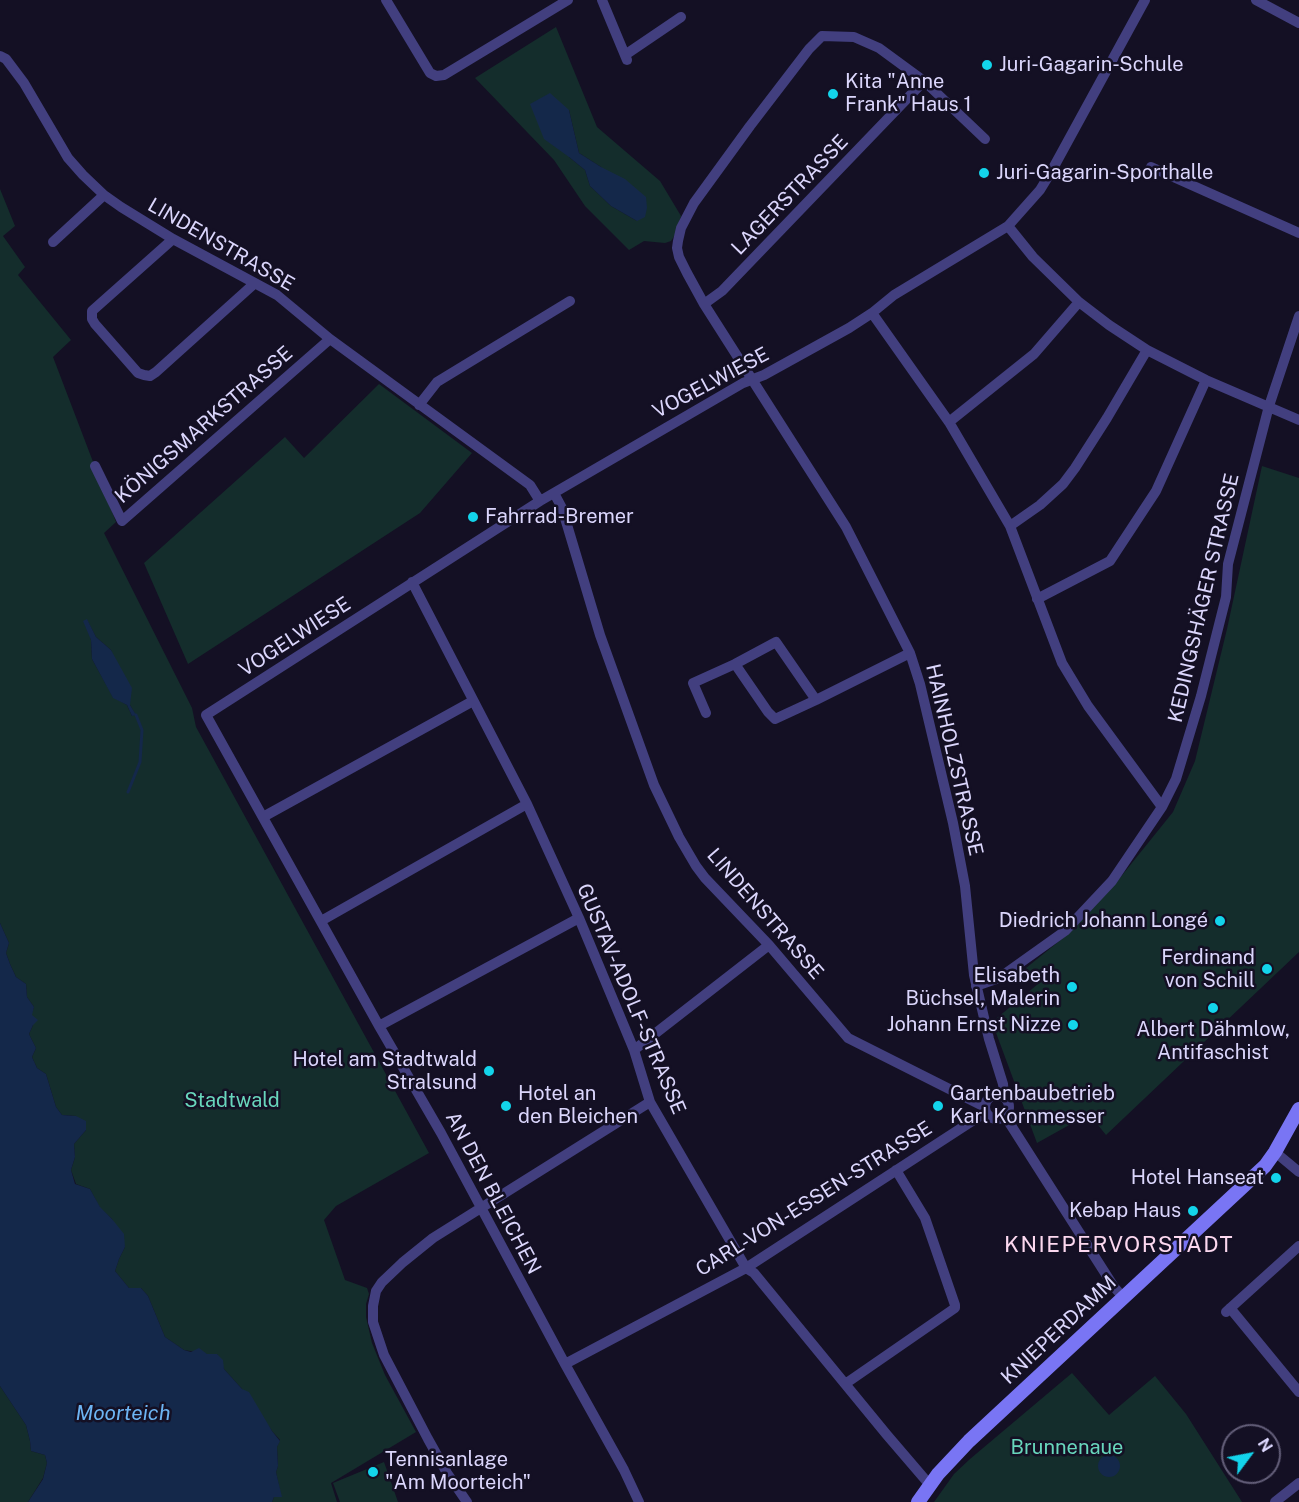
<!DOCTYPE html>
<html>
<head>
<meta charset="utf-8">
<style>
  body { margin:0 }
  #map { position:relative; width:1299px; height:1502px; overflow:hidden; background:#141024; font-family:"Public Sans",sans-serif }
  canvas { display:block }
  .north { position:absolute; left:1221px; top:1424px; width:60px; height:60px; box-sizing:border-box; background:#141024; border:2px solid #645f7a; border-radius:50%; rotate:58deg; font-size:16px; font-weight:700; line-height:24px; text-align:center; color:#dbd6fc }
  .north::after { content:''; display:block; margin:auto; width:21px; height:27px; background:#13d4eb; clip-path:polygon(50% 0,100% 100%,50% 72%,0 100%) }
</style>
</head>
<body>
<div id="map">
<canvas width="1299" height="1502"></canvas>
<div class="north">N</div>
</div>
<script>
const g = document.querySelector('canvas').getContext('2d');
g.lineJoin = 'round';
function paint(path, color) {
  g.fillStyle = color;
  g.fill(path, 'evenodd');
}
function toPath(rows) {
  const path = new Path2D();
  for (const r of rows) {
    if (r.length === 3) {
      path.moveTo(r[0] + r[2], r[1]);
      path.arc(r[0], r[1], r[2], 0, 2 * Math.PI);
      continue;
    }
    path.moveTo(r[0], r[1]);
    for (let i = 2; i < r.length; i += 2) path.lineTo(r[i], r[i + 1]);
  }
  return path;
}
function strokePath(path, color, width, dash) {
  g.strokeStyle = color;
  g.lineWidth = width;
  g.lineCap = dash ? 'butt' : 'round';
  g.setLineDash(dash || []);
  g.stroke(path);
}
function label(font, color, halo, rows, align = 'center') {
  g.font = font + ' "Public Sans",sans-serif';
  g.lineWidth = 5;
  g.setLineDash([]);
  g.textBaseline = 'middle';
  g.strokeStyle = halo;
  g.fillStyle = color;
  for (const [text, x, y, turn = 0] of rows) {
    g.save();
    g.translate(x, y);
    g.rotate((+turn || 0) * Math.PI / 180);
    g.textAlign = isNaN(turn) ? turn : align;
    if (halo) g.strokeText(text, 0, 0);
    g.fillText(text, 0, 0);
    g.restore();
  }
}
paint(toPath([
  [556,27,597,127,660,181,681,216,675,235,671,241,665,243,644,241,629,250,585,206,554,160,475,78],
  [569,110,579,153,601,167,637,221,611,206,590,186,585,170,569,157],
  [0,189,15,226,3,236,25,267,18,275,71,340,53,357,116,522,104,533,192,708,196,727,429,1153,336,1206,324,1220,345,1280,367,1288,369,1294,366,1304,366,1317,372,1343,385,1375,416,1432,331,1483,337,1502,272,1502,274,1497,281,1496,276,1472,278,1466,277,1447,280,1440,272,1431,242,1389,224,1369,217,1354,207,1354,184,1350,165,1337,148,1296,141,1288,129,1288,115,1271,119,1259,125,1247,112,1219,100,1208,90,1189,76,1184,71,1170,75,1157,74,1144,86,1130,76,1116,62,1115,56,1107,46,1074,37,1068,32,1057,36,1048,29,1034,33,1025,31,1015,34,1007,27,997,26,984,16,977,10,964,6,953,9,943,0,923],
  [87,620,96,637,111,650,130,705,135,714,132,716,127,705,113,697,92,659,91,640],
  [379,384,472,453,420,513,188,664,144,563,285,437,304,458],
  [1262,466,1299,478,1299,952,1106,1135,1089,1114,1037,1143,992,1022,1038,984,1026,968,1068,934,1115,884,1173,812,1195,761,1227,629],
  [1072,1373,1109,1415,1155,1376,1186,1414,1242,1502,934,1502,954,1474,970,1459],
  [0,1386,26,1425,30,1441,31,1451,45,1455,47,1463,43,1478,28,1502,0,1502],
  [384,1462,398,1502,340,1502,333,1483]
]), '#142d2c');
paint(toPath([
  [550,93,569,110,579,153,601,167,625,179,646,197,647,208,645,217,637,221,611,206,590,186,585,170,569,157,544,139,530,104],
  [87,619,96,637,111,650,132,688,130,705,136,715,132,716,127,705,113,698,92,659,91,640,83,621],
  [0,923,9,943,6,953,10,964,16,977,26,984,27,997,34,1007,32,1015,38,1020,33,1025,29,1034,36,1048,32,1057,37,1068,46,1074,56,1107,62,1115,76,1116,86,1121,86,1130,74,1144,75,1157,71,1170,75,1184,90,1189,100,1207,112,1219,124,1234,125,1247,119,1259,115,1271,129,1288,141,1288,148,1296,165,1337,184,1350,191,1352,199,1348,207,1354,217,1354,223,1360,224,1369,242,1389,249,1392,272,1431,280,1441,277,1447,278,1466,276,1472,282,1497,274,1497,272,1502,28,1502,43,1479,47,1463,45,1455,31,1451,30,1441,26,1425,0,1386],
  [1109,1466,11]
]), '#14284a');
strokePath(toPath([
  [128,792,140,762,142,730,136,715]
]), '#14284a', 3);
strokePath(toPath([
  [386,0,430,73,436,76,444,75,568,0],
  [602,0,627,60],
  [1256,0,1299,23],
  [625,55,681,17],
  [0,56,6,59,24,83,68,158,83,175,104,195,121,207,173,239,277,295,330,339,530,485,540,501],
  [985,139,924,81,879,48,854,37,822,36,809,49,750,126,694,203,681,228,678,241,677,248,679,257,687,273,704,304,846,527,910,653,920,684,953,823,965,886,974,975,989,1039,1003,1084,1004,1096],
  [1151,167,1299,233],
  [1008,226,1033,257,1079,302,1109,325,1147,350,1206,380,1299,420],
  [173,239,92,311,92,319,95,324,138,373,144,375,150,376,156,372,255,283],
  [53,242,104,195],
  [704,304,722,291,924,81],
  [872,313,949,422,1010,526,1062,663,1088,706,1162,807],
  [419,405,437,382,570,301],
  [949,422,1034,354,1079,302],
  [95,466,122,521,330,339],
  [554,493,562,508,600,635,654,785,679,837,696,866,705,878,769,945,848,1038,985,1107],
  [1010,526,1040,505,1063,484,1075,468,1107,418,1147,350],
  [412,582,527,804,579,918,634,1050,650,1102,746,1268,754,1273,887,1435,929,1484],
  [1037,599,1110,561,1156,491,1206,380],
  [735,664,768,712,775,719,816,700],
  [706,713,693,683,735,664,776,642,816,700,910,653],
  [263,817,473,701],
  [321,921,527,804],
  [976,986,999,978,1065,931,1112,881,1162,807,1176,779,1201,696,1226,597,1228,564,1269,406,1299,316],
  [379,1026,579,918],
  [634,1050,769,945],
  [997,1107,12],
  [1005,1116,1114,1287,1123,1297],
  [1275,1152,1299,1172],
  [1230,1308,1299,1392],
  [1226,1312,1299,1246],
  [565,1364,746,1268,986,1112],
  [845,1384,955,1308,955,1305,925,1218,896,1170],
  [467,1502,447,1473,428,1439,384,1355,373,1322,373,1306,376,1291,382,1282,402,1263,433,1238,650,1102],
  [639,1502,624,1470,565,1364,441,1133,379,1026,206,715,540,501,743,383,764,375,849,328,872,313,894,295,1008,226,1040,190,1051,172,1145,0],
  [1275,1502,1299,1483]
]), '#423f7f', 10);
strokePath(toPath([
  [918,1502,938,1474,969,1441,1265,1166,1275,1152,1299,1109]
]), '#7975f4', 14);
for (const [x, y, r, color] of [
  [987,65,6,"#13d4eb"],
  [833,94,6,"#13d4eb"],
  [984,173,6,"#13d4eb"],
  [473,517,6,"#13d4eb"],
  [1220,921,6,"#13d4eb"],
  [1267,969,6,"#13d4eb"],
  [1072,987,6,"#13d4eb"],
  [1213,1008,6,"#13d4eb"],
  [1073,1025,6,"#13d4eb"],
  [489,1071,6,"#13d4eb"],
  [506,1106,6,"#13d4eb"],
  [938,1106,6,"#13d4eb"],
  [1276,1178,6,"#13d4eb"],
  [1193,1211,6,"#13d4eb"],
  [373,1472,6,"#13d4eb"]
]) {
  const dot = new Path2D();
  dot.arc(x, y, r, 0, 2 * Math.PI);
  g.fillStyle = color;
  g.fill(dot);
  strokePath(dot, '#141024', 2);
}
label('20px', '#dbd6fc', '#141024', [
  ["Juri-Gagarin-Schule",999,65],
  ["Kita \"Anne",845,82],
  ["Frank\" Haus 1",845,105],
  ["Juri-Gagarin-Sporthalle",996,173],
  ["Fahrrad-Bremer",485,517],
  ["Diedrich Johann Longé",1208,921,"right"],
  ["Ferdinand",1255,958,"right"],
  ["von Schill",1255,981,"right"],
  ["Elisabeth",1060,976,"right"],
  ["Büchsel, Malerin",1060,999,"right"],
  ["Johann Ernst Nizze",1061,1025,"right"],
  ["Albert Dähmlow,",1213,1030,"center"],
  ["Antifaschist",1213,1053,"center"],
  ["Hotel am Stadtwald",477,1060,"right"],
  ["Stralsund",477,1083,"right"],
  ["Hotel an",518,1094],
  ["den Bleichen",518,1117],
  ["Gartenbaubetrieb",950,1094],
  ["Karl Kornmesser",950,1117],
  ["Hotel Hanseat",1264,1178,"right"],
  ["Kebap Haus",1181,1211,"right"],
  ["Tennisanlage",385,1460],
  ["\"Am Moorteich\"",385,1483]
], 'left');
label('20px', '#dbd6fc', '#141024', [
  ["LAGERSTRASSE",790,195,-46],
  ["LINDENSTRASSE",221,245,30],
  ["VOGELWIESE",711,383,-28],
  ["KÖNIGSMARKSTRASSE",204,425,-41],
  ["KEDINGSHÄGER STRASSE",1204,598,-77],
  ["VOGELWIESE",295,637,-33],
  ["HAINHOLZSTRASSE",954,760,77],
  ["LINDENSTRASSE",765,914,49],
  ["GUSTAV-ADOLF-STRASSE",631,999,67],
  ["AN DEN BLEICHEN",493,1193,62],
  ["CARL-VON-ESSEN-STRASSE",814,1199,-32],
  ["KNIEPERDAMM",1059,1330,-43]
]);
label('20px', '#68d6bc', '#141024', [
  ["Stadtwald",232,1101],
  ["Brunnenaue",1067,1448]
]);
label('italic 21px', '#6db4f3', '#141024', [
  ["Moorteich",123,1414]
]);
g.letterSpacing = '1.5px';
label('22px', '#fcd8ef', '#141024', [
  ["KNIEPERVORSTADT",1119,1245]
]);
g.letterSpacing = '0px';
</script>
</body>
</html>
